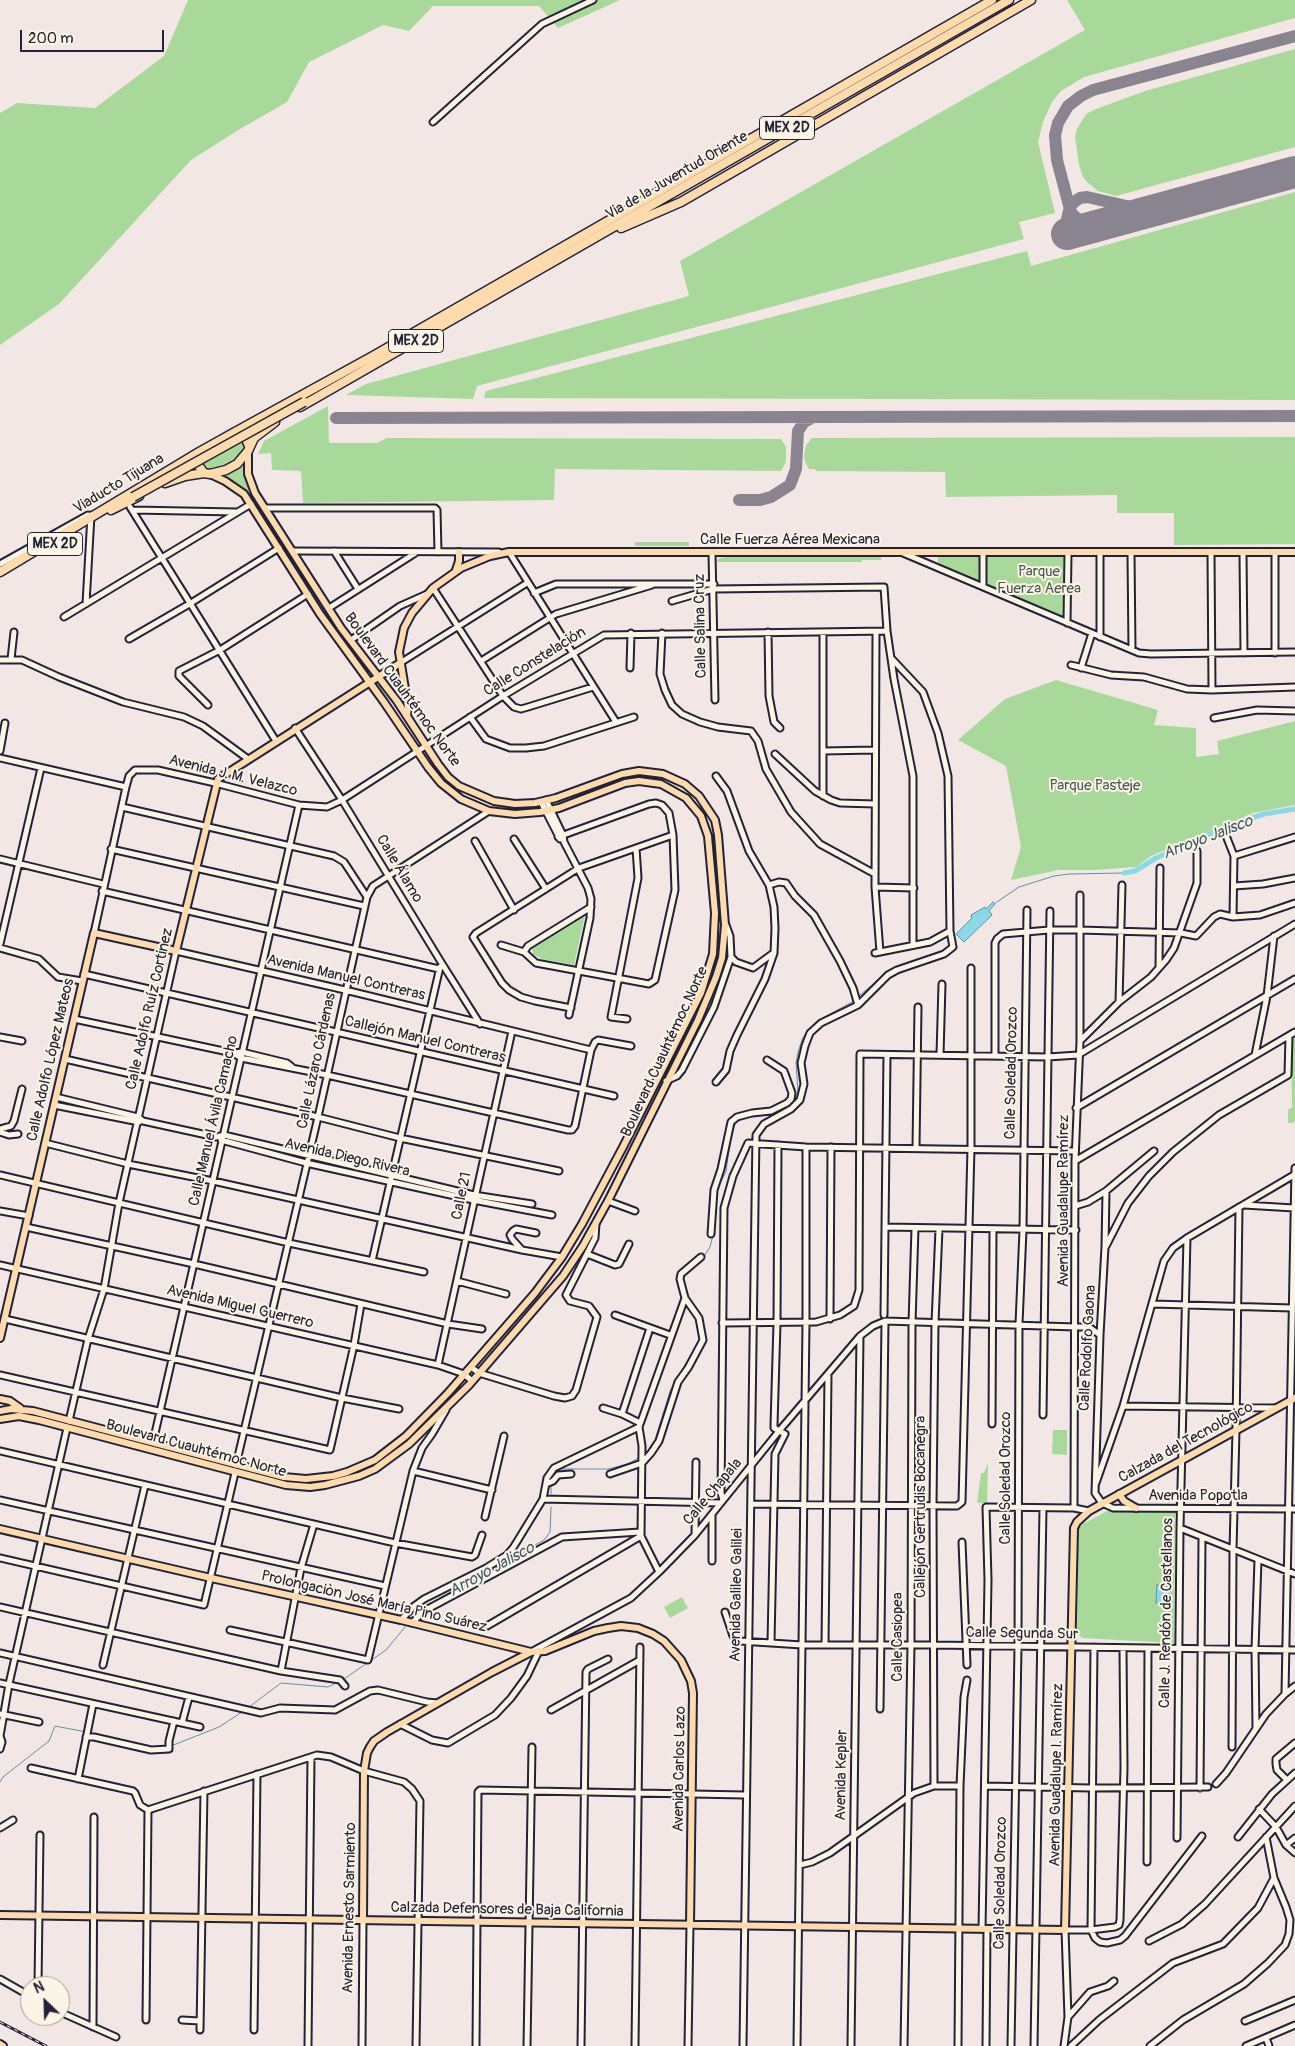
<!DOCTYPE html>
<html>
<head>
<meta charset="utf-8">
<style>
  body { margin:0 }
  #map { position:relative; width:1295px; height:2046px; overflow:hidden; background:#f2e7e4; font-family:Pangolin,sans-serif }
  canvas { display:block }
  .north { position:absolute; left:20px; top:1976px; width:50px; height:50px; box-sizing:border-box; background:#fcf5e5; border:1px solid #a5a1a1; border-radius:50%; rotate:336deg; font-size:14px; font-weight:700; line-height:20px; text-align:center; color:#22223b }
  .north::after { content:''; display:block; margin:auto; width:18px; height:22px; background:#22223b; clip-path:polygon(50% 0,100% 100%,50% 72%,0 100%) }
  .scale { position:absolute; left:20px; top:30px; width:144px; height:22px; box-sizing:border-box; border:2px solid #22223b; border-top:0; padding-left:6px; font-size:15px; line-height:18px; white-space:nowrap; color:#22223b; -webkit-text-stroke:4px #fcf5e5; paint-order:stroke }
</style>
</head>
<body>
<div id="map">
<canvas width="1295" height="2046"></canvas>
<div class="north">N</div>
<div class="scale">200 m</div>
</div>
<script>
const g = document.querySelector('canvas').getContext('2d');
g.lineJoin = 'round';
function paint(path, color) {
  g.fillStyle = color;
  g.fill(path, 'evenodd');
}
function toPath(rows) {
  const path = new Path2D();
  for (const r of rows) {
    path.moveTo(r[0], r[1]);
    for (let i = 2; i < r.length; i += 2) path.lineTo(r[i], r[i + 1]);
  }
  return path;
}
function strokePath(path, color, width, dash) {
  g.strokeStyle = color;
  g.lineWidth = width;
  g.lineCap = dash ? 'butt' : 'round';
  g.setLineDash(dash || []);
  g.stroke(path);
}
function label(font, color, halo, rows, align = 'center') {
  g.font = font + ' Pangolin,sans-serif';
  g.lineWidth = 4;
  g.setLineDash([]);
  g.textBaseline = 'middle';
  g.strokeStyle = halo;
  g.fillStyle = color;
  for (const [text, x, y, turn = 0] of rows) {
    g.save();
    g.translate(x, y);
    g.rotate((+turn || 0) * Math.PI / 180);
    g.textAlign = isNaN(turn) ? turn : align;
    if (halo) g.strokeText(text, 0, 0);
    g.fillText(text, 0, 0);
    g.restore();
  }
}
paint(toPath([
  [188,0,620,0,558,28,539,6,433,6,409,31,383,25,309,62,287,102,240,129,191,160,59,304,0,345,0,113,17,103,95,108,164,56],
  [1067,0,1295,0,1295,18,1084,77,1061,91,1052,102,1043,122,1038,142,1055,213,1019,222,1024,239,477,386,473,399,346,395,366,384,689,296,680,261,1085,30],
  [1295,49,1295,147,1116,196,1098,191,1087,182,1083,177,1079,165,1075,136,1077,129,1086,114,1096,109,1145,91],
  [1295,192,1295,400,484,398,486,391,1027,251,1031,266],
  [328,406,329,443,377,443,387,438,781,439,786,447,786,462,781,471,555,469,554,500,303,503,301,471,272,470,271,453,258,454,264,441],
  [242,437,246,446,236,461,220,469,209,469,202,464,201,461],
  [1295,437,1295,544,1174,545,1174,513,1117,513,1117,495,946,497,945,472,816,471,815,469,809,469,805,462,804,456,806,445,812,438],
  [244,466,249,488,348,644,340,637,246,490,225,476],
  [635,542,689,542,689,546,635,546],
  [938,555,1064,557,1063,616,938,564],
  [881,556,881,560,862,560,862,562,717,562,719,558,728,557],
  [1056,680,1158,710,1154,725,1196,728,1196,757,1219,754,1217,741,1295,721,1295,805,1253,813,1151,856,1136,867,1095,870,1059,870,1011,880,1021,847,1006,766,958,740,1005,699],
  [585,915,574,965,542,959,533,954,532,948],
  [1295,1038,1295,1120,1293,1123,1288,1123,1288,1110,1292,1107,1291,1040],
  [1053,1430,1067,1430,1067,1455,1052,1454],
  [988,1463,987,1503,977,1503,981,1473,984,1473],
  [1109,1510,1177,1512,1175,1515,1174,1643,1082,1638,1077,1633,1078,1529,1083,1524],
  [682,1597,688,1608,670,1618,664,1607]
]), '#a9d99a');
const water = toPath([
  [993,902,995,904,989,911,992,915,964,942,956,934,972,918,971,915,985,907,986,909,993,902],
  [1157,1585,1167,1585,1166,1603,1156,1603,1157,1585]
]);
paint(water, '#8bd9e8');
strokePath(water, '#6190a3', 1);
strokePath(toPath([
  [994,904,1019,887,1054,876,1069,874,1124,873],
  [860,995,877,981],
  [798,1092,796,1063,798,1052,803,1037,817,1021,854,1001],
  [720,1183,726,1172,731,1134,736,1122,749,1116,770,1115,789,1106],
  [703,1258,710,1247,713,1235],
  [643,1454,647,1452,655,1440,670,1391,698,1342,700,1336],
  [551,1481,553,1473,559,1469,608,1469,628,1464,640,1457],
  [551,1485,551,1494],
  [411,1619,417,1611,544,1540,550,1532,551,1507],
  [344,1679,386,1650,405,1627],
  [249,1707,281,1683,328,1687,340,1681],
  [90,1733,152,1747],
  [171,1746,219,1727,242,1712],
  [156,1747,167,1746],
  [0,1782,3,1777,49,1741,55,1726,86,1732]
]), '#6190a3', 1);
strokePath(toPath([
  [1124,873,1135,871,1156,858,1230,825,1264,814,1295,809]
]), '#8bd9e8', 5);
strokePath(toPath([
  [1120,219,1110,223,1098,236,1084,238,1073,232,1067,219,1070,207,1074,202,1080,198,1087,197,1144,210,1156,209],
  [1096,225,1082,223,1071,213,1057,160,1055,135,1058,123,1068,106,1081,96,1093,90,1295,36],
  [336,418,1295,416],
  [739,500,760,500,771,497,790,485,796,469,798,431,804,422,814,417]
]), '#8a8490', 12);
strokePath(toPath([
  [1067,234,1295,172]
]), '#8a8490', 32);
const minor = toPath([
  [433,122,542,24,593,0],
  [130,507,276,741],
  [265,508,435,508,437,510,438,552],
  [133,510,236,512],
  [292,551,499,552],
  [334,551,358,589],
  [508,552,509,552,616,722],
  [983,552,983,586],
  [712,553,715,700],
  [903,553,1139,653,1151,654,1295,652],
  [1131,553,1132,650],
  [1211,553,1212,690],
  [1243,553,1244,653],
  [0,564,88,515],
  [433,588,503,696,514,707,521,709,528,707,593,687],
  [534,593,556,584,714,584],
  [672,601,713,589,884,587,887,631,894,679,913,776,913,945],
  [86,604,91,515],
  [329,608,417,552],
  [64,617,251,504],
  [1067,623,1068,553],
  [768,632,769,696,774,722,780,728],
  [876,632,875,887,880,952],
  [662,633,660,674,665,690,672,705,682,714,700,722,718,727,751,731,758,741,766,769,791,812,820,844,875,874],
  [1100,637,1100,553],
  [129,639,191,603,279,548],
  [351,640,400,606,427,594],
  [1275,653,1275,552],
  [11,659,14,632],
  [0,660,22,660,59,677,123,702,184,717,203,726,248,759],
  [481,661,556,614,652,585],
  [400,663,527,583],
  [1071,665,1111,675,1144,677,1187,689,1212,690,1295,687],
  [630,668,631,633],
  [1081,668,1092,633],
  [208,705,179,676,179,671,220,650,308,594],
  [470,717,486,739,510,748,526,748,544,746,634,717],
  [1214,718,1257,710,1295,711],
  [295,728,342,800,441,962,480,1024],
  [0,751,5,723],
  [823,751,875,750],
  [775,754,815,791,831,800,840,803,875,804],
  [0,758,126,787],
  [716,776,727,791,749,851,769,885,774,907,775,928,774,953,765,979,737,1035,730,1051,726,1070,716,1082],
  [823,796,823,632],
  [546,800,563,835,564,842,588,888,591,899,590,918,569,1015],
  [541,802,560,839],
  [122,807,334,856,344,862,367,897],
  [1225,833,1234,856,1233,917],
  [514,839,546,889],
  [475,841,514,910],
  [111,849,364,906],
  [1234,856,1295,837],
  [0,859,103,884],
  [769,885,779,882,786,883,795,896,814,915,840,961,853,988,858,1005],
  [1234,886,1263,884,1295,878],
  [875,887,914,888],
  [102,891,439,969],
  [94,933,126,787,129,776,135,770,158,770,215,783,299,805,327,807,342,800,503,696,604,635,887,631],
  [0,944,41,768],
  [501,945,524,952,536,963,649,984,655,980,675,890,673,835,669,813,662,805,656,803,649,804,558,837],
  [0,948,39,959,58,977,82,981],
  [524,952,528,946,591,907],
  [875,953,930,942,950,931],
  [731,957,736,962,753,968,772,954],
  [1159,968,1160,868],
  [84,974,614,1096],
  [1119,1002,1122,885],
  [571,1008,535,1001,521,997,509,990,502,983,473,937,476,933,579,868,673,835],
  [74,1019,233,1053,242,1052,287,1063,292,1067],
  [627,1019,611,1017,638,878,636,848],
  [0,1037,22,1041],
  [1080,1041,1119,1002,1151,977,1166,960,1174,948,1197,883,1197,851],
  [233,1053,241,1058,327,1075,568,1130,572,1130,575,1126,591,1050,595,1042,598,1040,631,1046],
  [940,1055,942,984],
  [1255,1055,1267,996,1274,936],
  [995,1056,995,943,997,939,1003,934,1049,930,1080,930,1181,933,1196,936,1214,917,1220,914,1233,917,1260,915,1295,903],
  [65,1059,318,1117,400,1138,559,1171],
  [666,1081,677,1076,682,1070,714,1007,731,957,730,936,726,925],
  [56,1097,138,1117,143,1121,216,1137,224,1135,474,1195,532,1204],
  [54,1105,139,1122],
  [1076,1108,1295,979],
  [0,1129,11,1126,14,1121,22,1089],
  [0,1132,9,1135,18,1134],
  [221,1140,306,1163,473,1200,552,1215],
  [45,1143,128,1164,213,1181,522,1250,562,1257],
  [916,1148,918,1007],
  [1075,1161,1295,1032],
  [0,1175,289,1243,424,1272],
  [1106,1191,1105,1247,1100,1335,1095,1493,1102,1503,1113,1508,1295,1509],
  [608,1201,635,1211],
  [1244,1205,1294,1208],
  [1075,1206,1088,1202,1106,1191,1154,1151],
  [0,1211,29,1216],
  [26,1227,194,1264,448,1324,482,1329],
  [885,1227,1076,1230],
  [711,1234,714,1190,721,1169,731,1122,737,1117,752,1113,771,1111,787,1103,791,1099,792,1093,784,1071,767,1060],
  [1106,1246,1128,1203,1149,1176,1173,1152,1219,1115,1288,1075,1289,1036],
  [522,1250,512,1239,510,1235,513,1231,516,1229,536,1233],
  [587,1254,615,1265,619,1264,629,1244],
  [372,1261,440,967],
  [0,1265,438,1365,464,1374,472,1381],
  [457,1281,506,1294],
  [1153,1304,1292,1308],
  [615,1315,670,1335],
  [884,1315,887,1055],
  [5,1319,342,1398,399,1409],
  [830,1319,831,1147],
  [722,1323,816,1322,840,1315,854,1306,859,1290,860,1054,1048,1057,1078,1055,1295,924],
  [438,1365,512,1031],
  [471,1367,479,1373,554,1396,565,1398,572,1396,576,1390,597,1317,589,1306,570,1301,566,1295,595,1238,596,1223],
  [0,1375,330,1450,354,1345,361,1304],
  [1123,1406,1277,1408],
  [603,1408,622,1414,640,1423],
  [622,1414,650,1328],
  [1043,1415,1050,911],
  [69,1421,88,1339,104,1289,119,1203,176,951,345,990,591,1050],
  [992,1424,993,1229],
  [153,1442,299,805],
  [0,1451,395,1543,472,1557,475,1555,482,1535],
  [236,1465,318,1117,367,897,373,886,489,811],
  [413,1471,492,1490],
  [610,1474,642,1463,651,1453,659,1441,678,1382,688,1368,703,1340,699,1318,685,1298,680,1279,681,1274,701,1257],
  [1096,1483,1123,1406,1164,1261,1173,1248,1187,1238,1294,1175],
  [546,1484,553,1481,558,1475,571,1474],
  [543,1499,721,1503],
  [0,1500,385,1586],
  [723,1500,721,1493,724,1208,733,1176,748,1143,806,1147,1075,1151],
  [751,1504,957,1506,962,1502,971,1148,971,968],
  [1074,1508,1075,1161,1080,1041,1080,895],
  [712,1514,712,1561],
  [485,1517,504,1436],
  [1180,1528,1295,1574],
  [695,1534,696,1462],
  [962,1542,967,1665],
  [0,1558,204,1605,235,1473],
  [659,1572,641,1536,642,1446,639,1427,685,1298],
  [0,1607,281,1671,340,1680,345,1686],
  [725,1612,733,1636,740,1641,802,1645,933,1645,1295,1650],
  [401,1620,413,1607,424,1599,486,1568,507,1555,513,1548,543,1499,547,1478,554,1468,639,1427],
  [412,1623,424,1611,562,1537,640,1532],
  [487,1626,641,1536],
  [230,1630,368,1660,413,1471,422,1448,432,1434,446,1410],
  [771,1642,775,1454,785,1434,774,1428,774,1425,777,1323,778,1145],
  [825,1645,828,1375],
  [1094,1647,1091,1930,1095,1938,1100,1942,1107,1943,1120,1940,1125,1936,1202,1836],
  [533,1651,631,1598,659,1572,695,1535,779,1431,860,1336,873,1326,885,1321,1076,1327,1089,1327,1100,1335],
  [0,1653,261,1713,280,1708,335,1710,370,1691,378,1690,427,1702,437,1703],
  [103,1665,145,1485],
  [281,1671,301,1568,314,1524],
  [0,1683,200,1727],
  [1285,1694,1295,1168],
  [880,1709,885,1321],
  [551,1710,640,1660],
  [0,1714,39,1722],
  [182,1723,189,1697],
  [400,1724,432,1740,448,1743,495,1715,511,1698,527,1676,538,1653],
  [1256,1729,1255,1649,1258,1560],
  [86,1737,94,1737,151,1750,169,1749,169,1741,174,1721],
  [1232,1747,1233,1550,1236,1430,1239,1207],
  [0,1749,2,1742,0,1736,9,1684,67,1428],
  [31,1768,133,1791,135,1793,140,1805,148,1810],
  [78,1779,93,1704],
  [1287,1780,1277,1770,1276,1764,1276,1759,1295,1743],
  [1216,1784,1226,1773,1266,1714,1285,1694,1295,1686],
  [934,1786,933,1506,935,1323,939,1229],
  [985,1786,1091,1788,1208,1787],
  [1200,1788,1202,1538],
  [1259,1809,1276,1827,1286,1845,1295,1853],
  [148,1810,317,1755,331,1757,364,1771,404,1782,412,1789,420,1801,416,2046],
  [0,1828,13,1820],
  [1238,1837,1272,1794,1295,1773],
  [1177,1838,1180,1528,1187,1238],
  [1286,1845,1295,1838],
  [1147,1862,1148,1648],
  [800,1865,812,1862,830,1853,914,1793,934,1786,960,1786],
  [982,1929,988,1580,986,1507,1074,1508,1089,1511],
  [1149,1941,1182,1924,1205,1904,1295,1806],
  [0,1979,30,1996],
  [38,1986,40,1835],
  [60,2012,116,2037],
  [1068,2017,1090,1992,1108,1986,1114,1981],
  [146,2020,148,1810],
  [182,2020,200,2021],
  [1245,2021,1295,2000],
  [93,2027,94,1817],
  [200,2030,204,1791],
  [254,2030,257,1774],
  [1266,2038,1269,2046],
  [308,2046,311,1757],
  [362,2046,363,1921],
  [476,2046,478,1792,480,1790,745,1795],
  [527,2046,532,1747],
  [581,2046,586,1672,588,1669,608,1659],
  [635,2046,640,1647],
  [688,2046,690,1925],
  [743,2046,756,1135,764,1124,791,1109,800,1100,804,1084,801,1063,805,1046,810,1033,821,1023,858,1005,888,975,897,970,944,954,953,947,950,931,948,776,938,733,923,692,892,659],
  [797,2046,806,1323,806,1147],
  [851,2046,860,1336],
  [904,2046,911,1645,912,1323,915,1228],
  [958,2046,960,1786,964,1697,967,1680],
  [986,2046,987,1929],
  [1011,2046,1018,1647,1019,1324,1023,1230,1027,910],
  [1034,2046,1043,1508],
  [1064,2046,1068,2017,1065,1930,1091,1930,1115,1927,1119,1925,1120,1920,1124,1768,1123,1648],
  [1071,2046,1099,2020,1173,1963,1223,1944,1258,1908,1274,1878],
  [1150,2046,1183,2020,1244,1984,1268,1963,1285,1945,1289,1934,1290,1920,1286,1907,1274,1878,1266,1837],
  [1246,2046,1295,2025]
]);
const major = toPath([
  [456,570,459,561,459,552],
  [407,716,408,707,399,652,404,628,412,613,433,588,461,568,490,556,509,552,1295,552],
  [0,1338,94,933,176,951,218,779,400,663],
  [0,1399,10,1401,20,1408],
  [0,1411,11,1409,33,1411,284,1477,306,1479,333,1476,347,1472,375,1460,406,1436,448,1393,535,1293,562,1257,582,1224,623,1147,701,993,713,954,715,913,708,836,701,816,686,798,661,784,639,781,625,783,559,808,540,812,515,814,489,811,461,799,441,783,428,767,384,702,320,614,244,494,225,481,210,474],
  [0,1419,19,1416,39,1420,286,1485,310,1487,325,1485,359,1476,375,1469,409,1444,469,1385,563,1276,583,1246,608,1201,698,1020,716,977,722,958,725,925,718,835,715,820,699,796,685,784,663,774,639,771,622,774,556,798,535,803,515,804,494,801,459,786,448,777,438,764,397,701,341,628,255,493,248,474,248,451],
  [1119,1494,1124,1501,1136,1508],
  [0,1529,211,1578,401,1620,531,1652,545,1651,594,1631,608,1628,621,1626,638,1628,653,1634,664,1641,681,1660,691,1681,693,1693,690,1925],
  [0,1915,1065,1930,1074,1528,1077,1522,1089,1511,1295,1398],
  [363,1921,364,1771,367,1753,370,1747,374,1741,387,1732,492,1672,531,1652],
  [0,2044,3,2046]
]);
const highway = toPath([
  [621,228,681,202,1031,0],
  [300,407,1009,0],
  [235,432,373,356,992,0],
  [249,446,245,437,235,432,201,451,198,456,198,465,204,473,210,474,226,470,237,464,248,451,254,438,275,422],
  [165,483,185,476,204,473],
  [111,510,139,496],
  [0,572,201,451]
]);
strokePath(minor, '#22223b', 9);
strokePath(major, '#22223b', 10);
strokePath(highway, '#22223b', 11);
strokePath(minor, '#fcf5e5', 5);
strokePath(major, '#fedbac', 6);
strokePath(highway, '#fedbac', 8);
const rail = toPath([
  [0,2022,46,2046]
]);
strokePath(rail, '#22223b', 3);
strokePath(rail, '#fcf5e5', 1, [4]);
const highwayBridge = toPath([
  [133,497,304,402]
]);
strokePath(highwayBridge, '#22223b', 11, []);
strokePath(highwayBridge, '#fedbac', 8);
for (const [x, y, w] of [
  [787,128,55],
  [416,341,55],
  [55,544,55]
]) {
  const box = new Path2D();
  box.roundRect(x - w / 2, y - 11.5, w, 23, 4);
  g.fillStyle = '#fcf5e5';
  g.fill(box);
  strokePath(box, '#22223b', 1);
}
label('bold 14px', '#22223b', null, [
  ["MEX 2D",787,128],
  ["MEX 2D",416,341],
  ["MEX 2D",55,544]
]);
label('15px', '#22223b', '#fcf5e5', [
  ["Via de la Juventud Oriente",677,176,-30],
  ["Viaducto Tijuana",119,484,-31],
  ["Calle Fuerza Aérea Mexicana",790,540],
  ["Calle Salina Cruz",701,626,-91],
  ["Calle Constelación",535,662,-32],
  ["Boulevard Cuauhtémoc Norte",402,690,54],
  ["Avenida J. M. Velazco",233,776,14],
  ["Calle Álamo",399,869,59],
  ["Avenida Manuel Contreras",346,978,13],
  ["Calle Adolfo Ruíz Cortinez",150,1009,-77],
  ["Callejón Manuel Contreras",425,1040,13],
  ["Boulevard Cuauhtémoc Norte",665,1052,-65],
  ["Calle Adolfo López Mateos",51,1060,-77],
  ["Calle Lázaro Cárdenas",317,1061,-78],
  ["Calle Soledad Orozco",1012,1073,-89],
  ["Calle Manuel Ávila Camacho",214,1121,-77],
  ["Avenida Diego Rivera",347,1158,13],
  ["Calle 21",462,1196,-78],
  ["Avenida Guadalupe Ramírez",1064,1201,-90],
  ["Avenida Miguel Guerrero",240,1307,13],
  ["Calle Rodolfo Gaona",1088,1348,-87],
  ["Calzada del Tecnológico",1186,1443,-29],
  ["Boulevard Cuauhtémoc Norte",196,1449,15],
  ["Calle Soledad Orozco",1006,1478,-90],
  ["Calle Chapala",713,1492,-50],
  ["Avenida Popotla",1198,1496],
  ["Callejón Gertrudis Bocanegra",921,1507,-90],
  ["Avenida Galileo Galilei",737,1595,-89],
  ["Prolongaciòn José María Pino Suárez",374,1602,13],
  ["Calle J. Rendón de Castellanos",1167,1613,-89],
  ["Calle Segunda Sur",1022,1634,1],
  ["Calle Casiopea",898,1637,-90],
  ["Avenida Carlos Lazo",680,1769,-89],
  ["Avenida Kepler",842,1775,-89],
  ["Avenida Guadalupe I. Ramírez",1057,1775,-89],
  ["Calle Soledad Orozco",1001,1883,-89],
  ["Avenida Ernesto Sarmiento",350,1908,-89],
  ["Calzada Defensores de Baja California",507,1910,1]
]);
label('15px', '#4a5958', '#fcf5e5', [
  ["Parque",1039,572],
  ["Fuerza Aerea",1039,589],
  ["Parque Pasteje",1095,786]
]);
label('italic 16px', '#42596f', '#fcf5e5', [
  ["Arroyo Jalisco",1208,838,-21],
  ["Arroyo Jalisco",492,1570,-29]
]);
</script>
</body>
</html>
